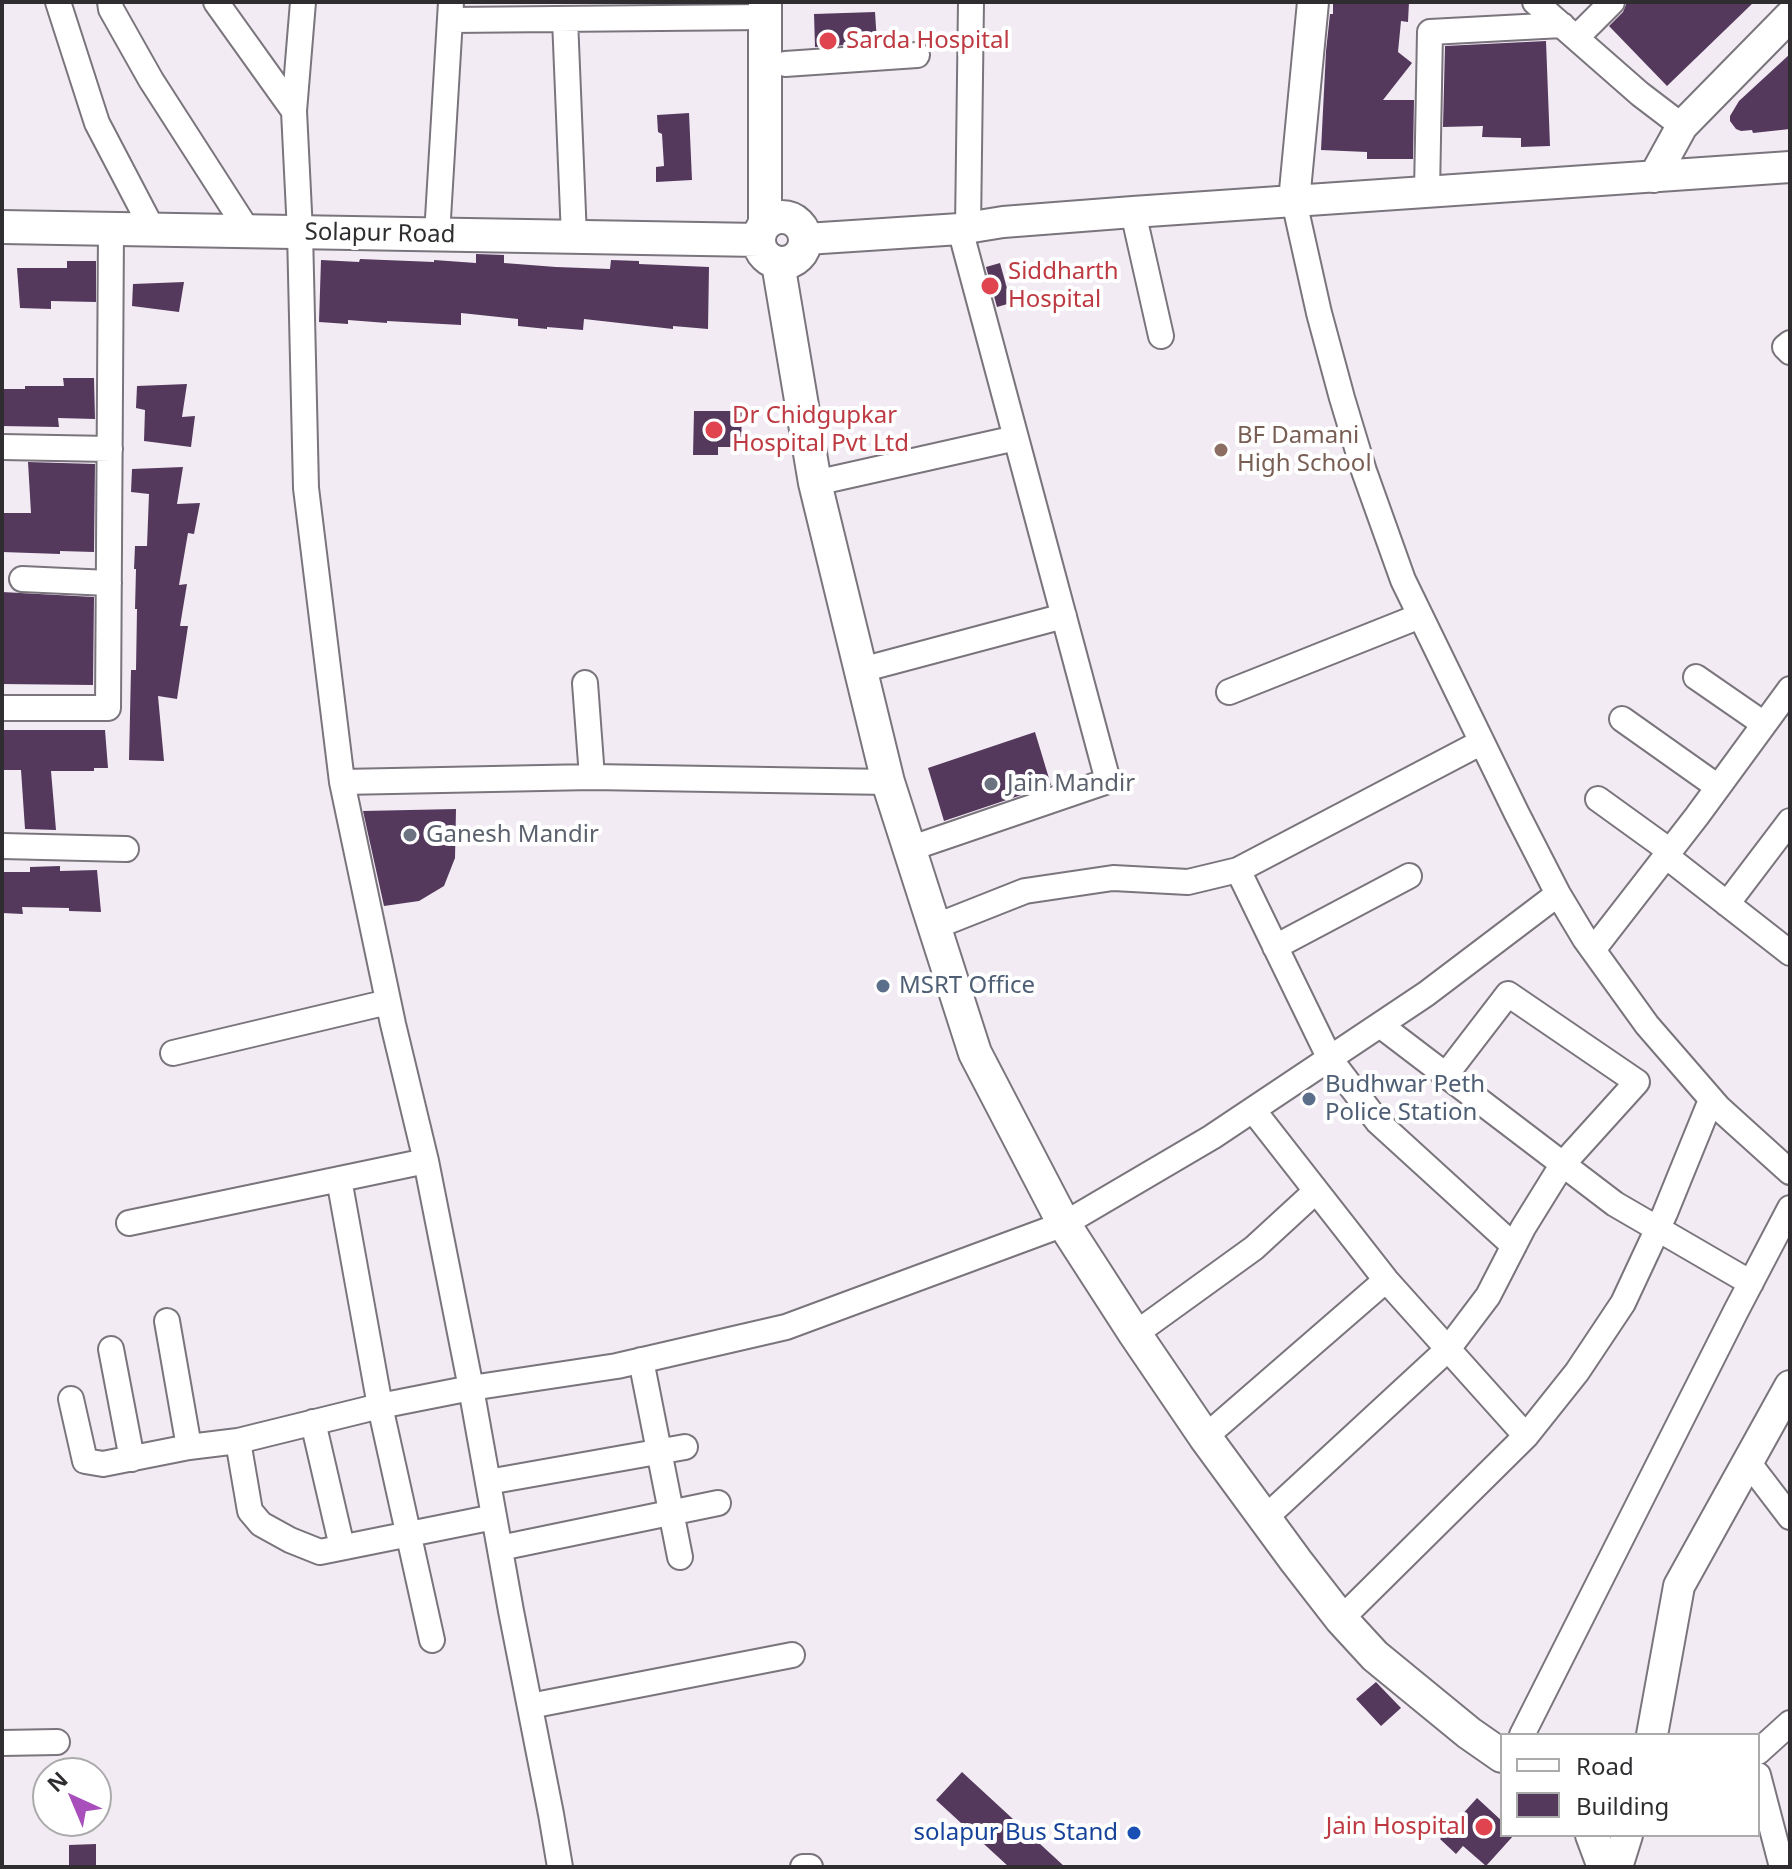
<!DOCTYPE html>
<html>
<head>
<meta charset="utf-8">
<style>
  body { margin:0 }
  #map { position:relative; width:1792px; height:1869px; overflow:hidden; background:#f2ebf4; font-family:"Noto Sans",sans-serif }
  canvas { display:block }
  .frame { position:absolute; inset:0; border:4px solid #2f2d30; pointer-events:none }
  .legend { position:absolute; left:1500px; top:1733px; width:260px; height:104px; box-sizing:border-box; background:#fff; border:2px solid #acabac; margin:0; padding:10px 14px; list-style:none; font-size:24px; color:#2f2d30 }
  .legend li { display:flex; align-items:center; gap:16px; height:40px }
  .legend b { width:40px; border:2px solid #acabac }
  .north { position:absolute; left:32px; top:1757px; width:80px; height:80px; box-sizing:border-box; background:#fff; border:2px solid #acabac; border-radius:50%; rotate:316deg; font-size:22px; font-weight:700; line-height:32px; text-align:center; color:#2f2d30 }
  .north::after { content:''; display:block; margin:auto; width:28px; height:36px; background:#a84fbb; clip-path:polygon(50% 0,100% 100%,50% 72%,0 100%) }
</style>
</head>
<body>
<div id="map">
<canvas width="1792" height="1869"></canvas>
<div class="frame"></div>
<ul class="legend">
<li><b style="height:10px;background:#fff"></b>Road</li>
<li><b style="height:22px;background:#54395d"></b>Building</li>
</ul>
<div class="north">N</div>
</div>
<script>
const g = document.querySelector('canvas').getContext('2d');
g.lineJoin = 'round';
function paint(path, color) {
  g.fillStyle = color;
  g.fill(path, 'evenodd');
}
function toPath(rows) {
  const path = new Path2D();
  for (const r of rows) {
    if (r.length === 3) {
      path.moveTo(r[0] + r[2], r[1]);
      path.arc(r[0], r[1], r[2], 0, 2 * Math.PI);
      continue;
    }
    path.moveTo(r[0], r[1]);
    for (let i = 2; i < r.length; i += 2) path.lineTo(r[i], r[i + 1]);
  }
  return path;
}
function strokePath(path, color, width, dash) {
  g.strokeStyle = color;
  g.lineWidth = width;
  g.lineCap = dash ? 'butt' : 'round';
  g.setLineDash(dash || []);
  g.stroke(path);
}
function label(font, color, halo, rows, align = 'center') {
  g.font = font + ' "Noto Sans",sans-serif';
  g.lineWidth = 8;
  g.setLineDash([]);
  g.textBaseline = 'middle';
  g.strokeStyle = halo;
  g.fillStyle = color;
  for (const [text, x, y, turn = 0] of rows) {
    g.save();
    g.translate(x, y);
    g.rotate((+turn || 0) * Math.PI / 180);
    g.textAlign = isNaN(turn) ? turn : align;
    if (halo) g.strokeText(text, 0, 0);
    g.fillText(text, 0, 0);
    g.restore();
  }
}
paint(toPath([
  [1333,2,1409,2,1408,22,1401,21,1398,52,1412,63,1383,100,1414,100,1413,159,1367,159,1367,152,1321,150,1326,51,1330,14,1333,14],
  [1627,2,1754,2,1667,86,1609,26,1623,12],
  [875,12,877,43,815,47,814,14],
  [1546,41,1550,146,1521,147,1521,138,1482,137,1483,126,1443,127,1445,46],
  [1790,54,1790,129,1753,133,1752,130,1741,131,1736,129,1730,121,1730,116,1739,101],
  [689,113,692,180,656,182,656,167,664,166,662,134,658,132,657,115],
  [476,254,504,255,504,263,556,267,610,269,611,260,639,261,639,264,709,267,708,329,673,326,673,329,584,319,583,330,547,327,547,329,518,326,518,319,461,313,461,325,387,321,387,323,348,320,348,324,319,322,321,260,359,262,360,259,434,262,434,260,476,263],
  [67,261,96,261,96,302,51,301,51,309,20,308,17,268,67,268],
  [1000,263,1011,303,997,307,986,267],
  [184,282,179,312,132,306,133,284],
  [63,378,94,378,95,419,58,418,59,427,2,426,2,389,25,389,25,386,64,386],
  [187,384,182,417,195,416,191,447,144,441,145,410,136,408,137,386],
  [694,411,742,411,741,447,718,447,718,455,693,455],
  [28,462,95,464,94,552,60,551,60,554,2,552,2,513,31,513],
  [183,467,177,504,200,503,194,534,188,533,179,585,187,584,180,626,188,626,177,699,158,696,164,761,129,760,131,670,136,670,137,609,135,609,136,569,134,569,135,546,147,546,149,494,131,492,132,469],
  [2,592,94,597,93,685,2,684],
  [2,730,105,730,108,768,94,768,94,771,51,771,56,830,25,829,21,770,2,770],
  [1035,732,1051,785,944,821,928,768],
  [456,809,455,858,444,886,419,901,384,906,363,811],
  [60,866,60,871,97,870,101,912,69,911,69,908,22,907,23,914,2,913,2,872,30,872,30,867],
  [1376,1682,1401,1708,1381,1726,1356,1699],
  [962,1772,1065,1867,1009,1867,936,1800],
  [1477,1798,1502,1821,1502,1835,1514,1835,1486,1866,1463,1846,1456,1854,1440,1839],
  [96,1844,96,1867,69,1867,69,1845]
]), '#54395d');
const minor = toPath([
  [58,2,97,123,153,230],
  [110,2,111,9,151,80,248,231],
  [216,2,294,111],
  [303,2,294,111,300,232,306,488,342,782,393,1024,426,1161,471,1388,511,1611,551,1814,560,1867],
  [1535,2,1640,94,1682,126],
  [565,19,574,237],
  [451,20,765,17],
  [1577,37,1612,2],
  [785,64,917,55],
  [1427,192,1430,32,1562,25],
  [1294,201,1319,313,1342,398,1364,471,1403,580,1517,814,1558,894,1585,939,1647,1025,1719,1108,1790,1172],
  [1133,212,1161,336],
  [968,228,971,2],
  [437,235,451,2],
  [1790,343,1785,347,1790,352],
  [2,447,110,449],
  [815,483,1016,438],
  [22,579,109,583],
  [861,670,1064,616],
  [1696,677,1764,724],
  [585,683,592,777],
  [1229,692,1420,616],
  [2,708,108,708,111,229],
  [1622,719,1718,787],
  [342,782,592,777,888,782],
  [1598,799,1670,851],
  [2,846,126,849],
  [909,849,1108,781,960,229],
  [1666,856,1790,953],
  [1238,870,1330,1059,1378,1122,1514,1246],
  [1727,904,1790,821],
  [934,927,1025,891,1113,878,1188,882,1238,870,1482,742],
  [1275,947,1409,876],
  [1593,950,1697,816,1790,689],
  [1380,1025,1615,1204,1751,1283],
  [173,1053,388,1002],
  [1253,1110,1386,1280,1526,1436],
  [339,1179,380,1406,432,1640],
  [129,1223,426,1161],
  [167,1321,189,1447],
  [1135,1334,1254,1248,1316,1191],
  [111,1349,132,1459],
  [641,1360,680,1557],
  [71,1399,85,1461,103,1464,189,1447,238,1441,380,1406,471,1388,617,1366,786,1327,1064,1224,1212,1137,1426,994,1558,894],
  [313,1422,342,1547],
  [1205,1437,1386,1280],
  [238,1441,250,1511,261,1524,290,1540,320,1552,494,1517],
  [1748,1462,1790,1517],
  [488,1482,685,1447],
  [1265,1518,1448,1349,1488,1296,1523,1228,1562,1165,1637,1082,1508,994,1445,1076],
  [500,1548,718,1503],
  [1341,1619,1526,1436,1577,1372,1623,1303,1665,1213,1711,1100],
  [530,1706,792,1655],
  [1522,1735,1736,1311,1790,1208],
  [2,1743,57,1742],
  [1758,1752,1790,1723],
  [1758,1775,1782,1867],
  [803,1867,810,1867]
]);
const tertiary = toPath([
  [1654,177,1682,126,1790,16],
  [1294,201,1313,2],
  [806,239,960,229,1003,222,1133,212,1790,167],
  [1652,1735,1679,1586,1790,1386],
  [1617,1867,1627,1835]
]);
const secondary = toPath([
  [765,2,765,224],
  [782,240,23],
  [2,227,759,240],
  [778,263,815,483,888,782,975,1053,1064,1224,1135,1334,1205,1437,1296,1561,1341,1619,1375,1656,1469,1733,1502,1756],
  [1592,1835,1604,1867]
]);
strokePath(minor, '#7a747c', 28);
strokePath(tertiary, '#7a747c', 34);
strokePath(secondary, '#7a747c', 36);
strokePath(minor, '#fff', 24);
strokePath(tertiary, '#fff', 30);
strokePath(secondary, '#fff', 32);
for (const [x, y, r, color] of [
  [828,41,10,"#e0444e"],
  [990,286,10,"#e0444e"],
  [714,430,10,"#e0444e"],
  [1221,450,8,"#8d6e63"],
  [991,784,8,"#6b7280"],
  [410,835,8,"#6b7280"],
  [883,986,8,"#5c6f8a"],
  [1309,1099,8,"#5c6f8a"],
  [1484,1827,10,"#e0444e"],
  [1134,1833,8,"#1a4fb4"]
]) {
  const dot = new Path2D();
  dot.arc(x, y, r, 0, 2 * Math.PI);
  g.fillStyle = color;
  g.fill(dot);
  strokePath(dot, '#fff', 3);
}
label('24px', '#be3a42', '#fff', [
  ["Sarda Hospital",846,41],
  ["Siddharth",1008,272],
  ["Hospital",1008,300],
  ["Dr Chidgupkar",732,416],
  ["Hospital Pvt Ltd",732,444],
  ["Jain Hospital",1466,1827,"right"]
], 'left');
label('24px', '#2f2d30', '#fff', [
  ["Solapur Road",380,234,1]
]);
label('24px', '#785e54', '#fff', [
  ["BF Damani",1237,436],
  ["High School",1237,464]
], 'left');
label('24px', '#5b616d', '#fff', [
  ["Jain Mandir",1007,784],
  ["Ganesh Mandir",426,835]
], 'left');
label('24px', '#4e5e75', '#fff', [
  ["MSRT Office",899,986],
  ["Budhwar Peth",1325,1085],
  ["Police Station",1325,1113]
], 'left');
label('24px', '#164399', '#fff', [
  ["solapur Bus Stand",1118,1833]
], 'right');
</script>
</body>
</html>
